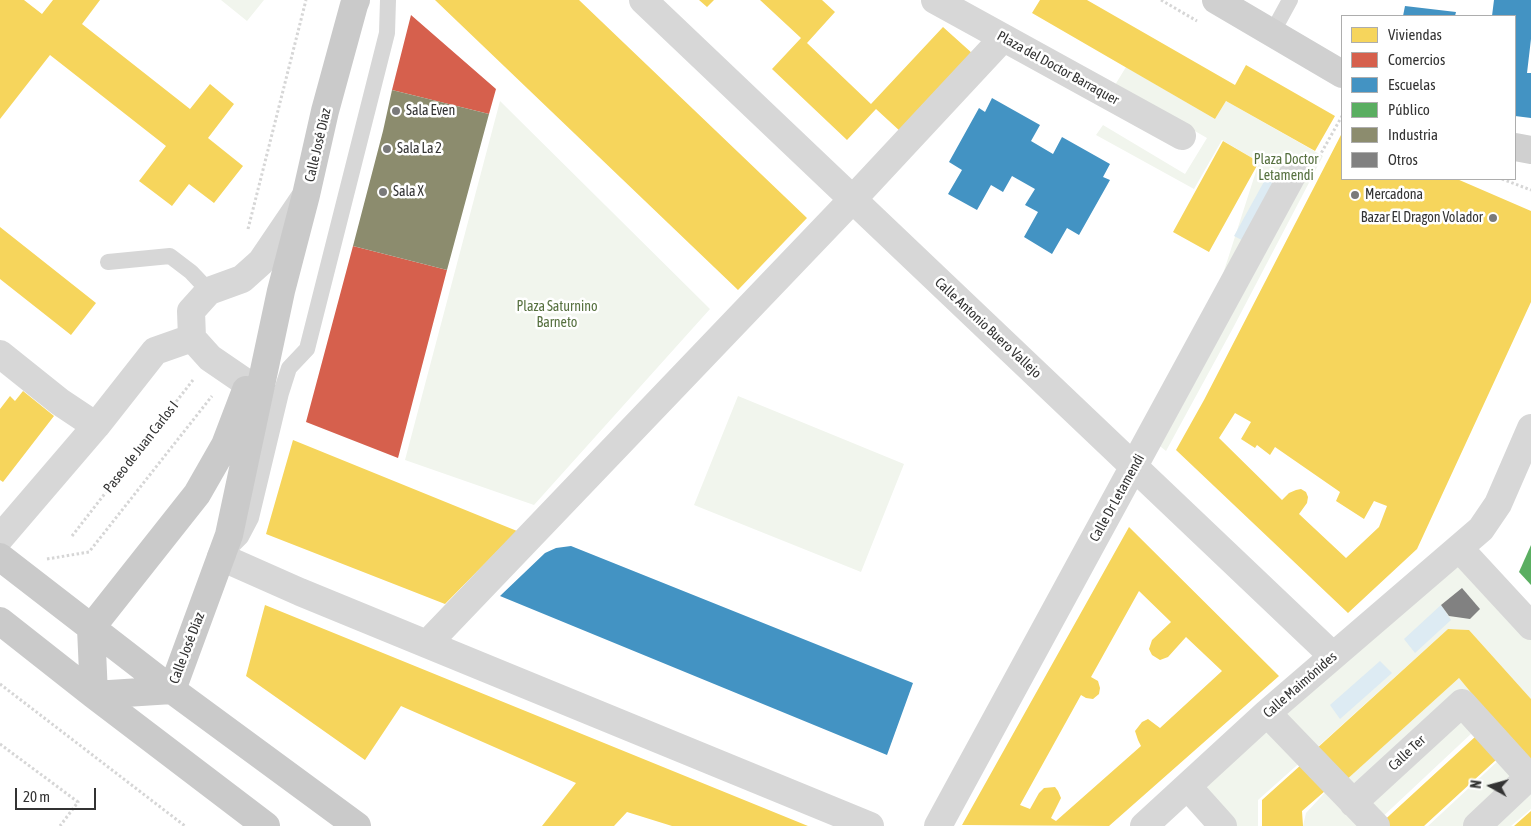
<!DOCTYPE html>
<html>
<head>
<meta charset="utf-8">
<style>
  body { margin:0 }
  #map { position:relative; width:1531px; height:826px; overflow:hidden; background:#fff; font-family:"Asap Condensed",sans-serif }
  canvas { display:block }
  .legend { position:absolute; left:1341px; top:15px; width:175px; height:165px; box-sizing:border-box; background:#fff; border:1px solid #adadad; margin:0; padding:6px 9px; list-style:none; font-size:15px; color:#333 }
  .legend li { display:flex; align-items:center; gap:10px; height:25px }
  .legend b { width:25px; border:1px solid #adadad }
  .north { position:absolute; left:1466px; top:761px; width:50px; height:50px; -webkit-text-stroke:4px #fff; paint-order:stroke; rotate:277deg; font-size:14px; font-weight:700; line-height:20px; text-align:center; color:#333 }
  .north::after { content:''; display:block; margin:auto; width:18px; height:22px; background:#333; clip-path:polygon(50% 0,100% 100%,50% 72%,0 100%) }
  .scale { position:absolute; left:15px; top:788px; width:81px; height:22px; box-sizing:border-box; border:2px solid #333; border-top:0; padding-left:6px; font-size:15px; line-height:18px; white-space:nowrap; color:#333; -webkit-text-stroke:4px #fff; paint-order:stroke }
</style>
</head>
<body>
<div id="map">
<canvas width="1531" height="826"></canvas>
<ul class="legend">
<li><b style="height:14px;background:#f6d55c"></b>Viviendas</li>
<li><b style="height:14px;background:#d6604d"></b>Comercios</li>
<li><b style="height:14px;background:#4393c3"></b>Escuelas</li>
<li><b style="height:14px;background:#5aae61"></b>Público</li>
<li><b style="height:14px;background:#8c8c6e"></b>Industria</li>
<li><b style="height:14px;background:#818181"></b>Otros</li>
</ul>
<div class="north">N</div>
<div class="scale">20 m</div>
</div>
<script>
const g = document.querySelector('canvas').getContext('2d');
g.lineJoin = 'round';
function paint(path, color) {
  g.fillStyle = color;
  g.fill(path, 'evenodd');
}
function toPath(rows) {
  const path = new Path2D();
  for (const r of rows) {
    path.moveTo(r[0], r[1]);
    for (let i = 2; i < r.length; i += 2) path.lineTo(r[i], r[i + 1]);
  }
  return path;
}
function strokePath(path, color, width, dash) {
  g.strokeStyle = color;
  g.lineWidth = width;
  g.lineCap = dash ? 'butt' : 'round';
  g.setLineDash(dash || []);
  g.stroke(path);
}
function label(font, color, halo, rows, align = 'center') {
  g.font = font + ' "Asap Condensed",sans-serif';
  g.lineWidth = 5;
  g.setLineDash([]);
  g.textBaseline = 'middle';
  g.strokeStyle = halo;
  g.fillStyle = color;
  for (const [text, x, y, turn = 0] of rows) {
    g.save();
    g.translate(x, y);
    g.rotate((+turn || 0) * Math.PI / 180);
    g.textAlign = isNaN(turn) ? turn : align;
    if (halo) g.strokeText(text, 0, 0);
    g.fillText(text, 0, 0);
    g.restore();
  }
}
paint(toPath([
  [221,0,264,0,247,21],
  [1126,67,1215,119,1226,101,1323,156,1233,328,1166,451,1140,430,1223,274,1259,162,1222,140,1194,189,1096,135,1103,125,1185,174,1207,138,1115,85],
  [500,101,710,309,534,505,405,460],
  [738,396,904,464,861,572,694,505],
  [1456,561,1531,639,1531,699,1469,630,1448,629,1312,752,1272,713],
  [1459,678,1531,760,1528,776,1473,826,1428,826,1500,759,1473,732,1377,822,1338,787],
  [1267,719,1304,759,1258,800,1258,826,1229,826,1193,788],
  [1331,786,1369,826,1303,826,1306,813],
  [1531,787,1531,809,1511,826,1484,826]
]), '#f1f5ed');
paint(toPath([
  [1266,178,1288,189,1257,248,1234,236],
  [1441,605,1451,620,1415,653,1404,639],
  [1380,661,1392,673,1340,719,1330,705]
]), '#ddebf3');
paint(toPath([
  [0,0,24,0,42,14,53,0,100,0,82,24,190,109,210,84,234,104,208,138,243,166,214,203,189,184,172,206,139,181,166,146,50,55,0,119],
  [435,0,579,0,807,218,738,290],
  [699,0,714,0,707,7],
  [760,0,822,0,835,12,807,43,871,104,943,27,973,54,901,132,876,109,847,140,772,69,801,38],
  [1040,0,1087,0,1235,85,1246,65,1335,116,1315,151,1226,101,1215,119,1032,13],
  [1342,133,1342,179,1457,179,1531,211,1531,302,1417,549,1348,613,1176,450,1204,400],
  [1235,413,1251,422,1241,439,1255,448,1257,445,1270,455,1275,447,1340,492,1336,501,1364,519,1374,501,1387,506,1379,527,1346,558,1299,514,1307,503,1308,497,1306,492,1301,489,1296,490,1289,493,1282,500,1219,438],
  [1223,141,1259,162,1209,252,1173,232],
  [0,227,96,303,71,335,0,279],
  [23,391,54,416,3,482,0,480,0,409,10,396,15,401],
  [293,440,517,531,445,604,266,534],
  [1129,527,1279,676,1109,826,962,825],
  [1139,591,1171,622,1152,640,1149,649,1152,655,1160,660,1168,657,1186,637,1222,671,1160,728,1148,719,1142,722,1135,731,1138,740,1141,746,1056,821,1051,818,1061,798,1058,791,1055,787,1044,788,1039,793,1030,809,1020,805,1081,695,1086,698,1093,699,1099,694,1100,688,1098,681,1091,677],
  [265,605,808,826,672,826,627,812,614,826,542,826,576,783,401,706,365,760,246,676],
  [1448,629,1469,630,1531,699,1531,765,1459,678,1344,782,1315,750],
  [1476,736,1497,759,1424,826,1378,826],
  [1302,764,1325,791,1302,811,1303,826,1262,826,1262,800],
  [1531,811,1531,826,1514,826]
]), '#f6d55c');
paint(toPath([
  [411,15,496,89,489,114,392,90],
  [353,246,447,270,398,458,306,422]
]), '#d6604d');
paint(toPath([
  [1494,0,1531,0,1531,39,1527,73,1531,73,1531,118,1515,116,1515,16,1492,16],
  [1405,6,1456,12,1455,16,1403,16],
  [992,98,1040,125,1031,141,1053,154,1062,137,1110,164,1103,177,1110,180,1079,235,1067,228,1052,254,1024,237,1038,212,1025,205,1035,189,1012,176,1003,192,991,185,977,210,948,194,962,170,949,162,979,108,985,112],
  [571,546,913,683,887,755,500,596,545,553,556,548]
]), '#4393c3');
paint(toPath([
  [1531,545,1531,585,1519,572]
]), '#5aae61');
paint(toPath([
  [392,90,489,114,447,270,353,246,383,131]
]), '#8c8c6e');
paint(toPath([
  [1462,588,1480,609,1470,619,1449,616,1441,605]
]), '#818181');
strokePath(toPath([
  [1161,0,1197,21],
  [1319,157,1342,116],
  [1502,179,1531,190],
  [248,229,306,0],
  [72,536,193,380],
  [47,559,89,552,212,396],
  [0,684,185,826],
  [0,744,78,802,60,826]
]), '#d6d6d6', 3, [2.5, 2.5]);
strokePath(toPath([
  [1272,33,1290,0],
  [108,262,170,256,191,272,209,291],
  [230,548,241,537,251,518,281,393,289,368,307,349,387,33,388,0]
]), '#d7d7d7', 16);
strokePath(toPath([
  [643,0,1333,656],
  [935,0,1182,136],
  [0,354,60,402,96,426],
  [248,384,210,358,192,338,191,311,209,291,242,279,261,262,303,200],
  [0,538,96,426,155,351,192,338],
  [1459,548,1531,626],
  [221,557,300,592,870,826],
  [428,643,852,200,1003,38],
  [1267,713,1376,826],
  [1188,787,1223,826],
  [1353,803,1462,703,1531,779],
  [938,826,1295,170],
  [1144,826,1267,713,1481,529,1498,504,1531,428],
  [1477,826,1529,777]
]), '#d7d7d7', 28);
strokePath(toPath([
  [1216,0,1342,74],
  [1515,147,1531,150]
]), '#d0d0d0', 28);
strokePath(toPath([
  [0,557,172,690,357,826],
  [0,621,94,695,266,826],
  [94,695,172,690,229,535,281,291,306,195,325,111,354,5,356,0],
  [94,695,91,628,197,494,225,445,246,390]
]), '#cacaca', 28);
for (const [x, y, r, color] of [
  [396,111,5,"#7a7a7a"],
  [387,149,5,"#7a7a7a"],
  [383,192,5,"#7a7a7a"],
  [1355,195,5,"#7a7a7a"],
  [1493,218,5,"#7a7a7a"]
]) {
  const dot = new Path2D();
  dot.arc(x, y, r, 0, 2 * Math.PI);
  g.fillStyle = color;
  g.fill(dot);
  strokePath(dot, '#fff', 2);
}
label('14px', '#333', '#fff', [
  ["Plaza del Doctor Barraquer",1058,68,29],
  ["Calle José Díaz",318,145,-77],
  ["Calle Antonio Buero Vallejo",988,328,43],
  ["Paseo de Juan Carlos I",141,447,-52],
  ["Calle Dr Letamendi",1117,498,-61],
  ["Calle José Díaz",187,648,-69],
  ["Calle Maimónides",1300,685,-41],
  ["Calle Ter",1407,753,-43]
]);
label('14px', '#333', '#fff', [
  ["Sala Even",406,111],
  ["Sala La 2",397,149],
  ["Sala X",393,192],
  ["Mercadona",1365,195],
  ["Bazar El Dragon Volador",1483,218,"right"]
], 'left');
label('14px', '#56703f', '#fff', [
  ["Plaza Doctor",1286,160],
  ["Letamendi",1286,176],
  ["Plaza Saturnino",557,307],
  ["Barneto",557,323]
]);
</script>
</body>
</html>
